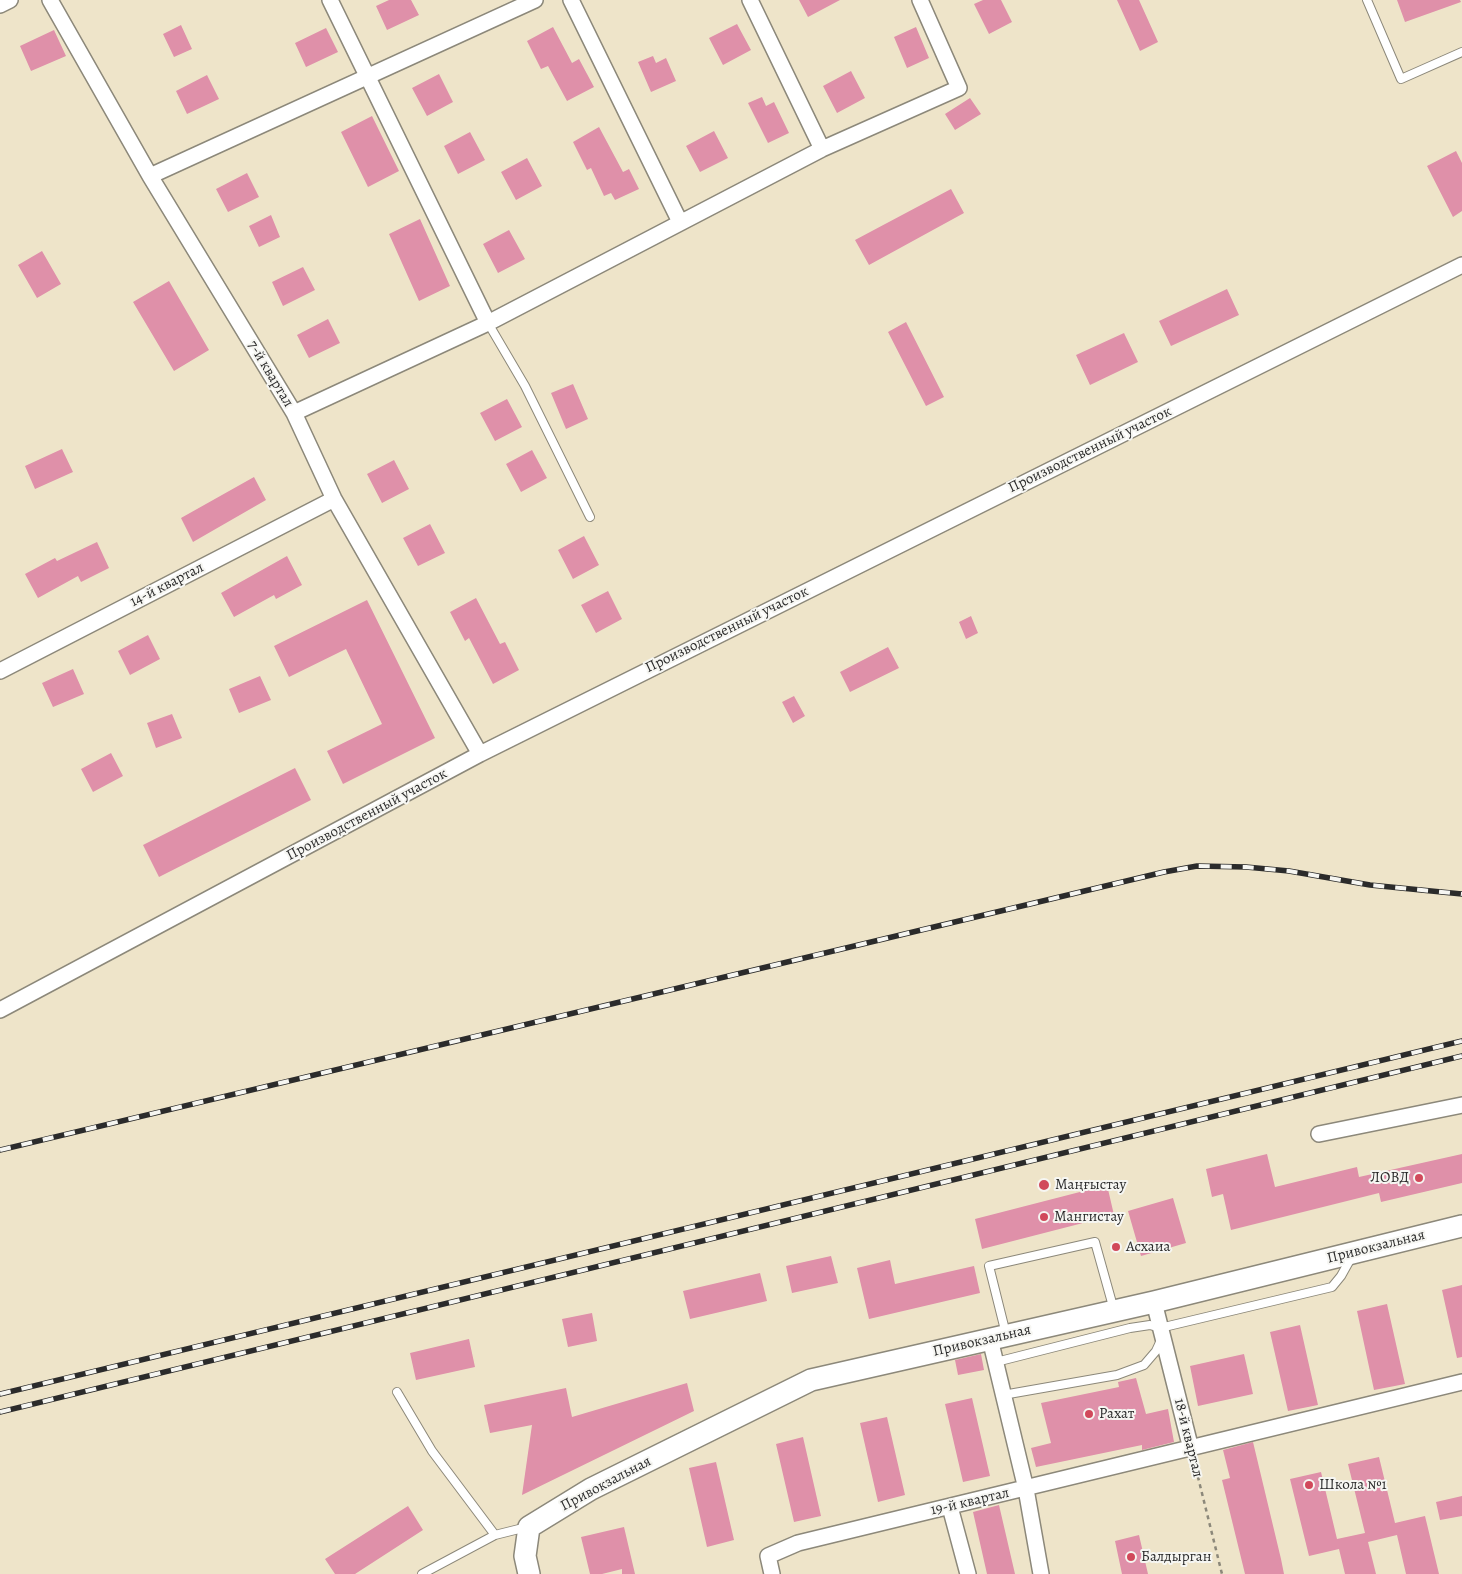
<!DOCTYPE html>
<html>
<head>
<meta charset="utf-8">
<style>
  body { margin:0 }
  canvas { display:block; background:#eee4c9 }
</style>
</head>
<body>
<canvas width="1462" height="1574"></canvas>
<script>
const g = document.querySelector('canvas').getContext('2d');
g.lineJoin = 'round';
function paint(path, color) {
  g.fillStyle = color;
  g.fill(path, 'evenodd');
}
function toPath(rows) {
  const path = new Path2D();
  for (const r of rows) {
    path.moveTo(r[0], r[1]);
    for (let i = 2; i < r.length; i += 2) path.lineTo(r[i], r[i + 1]);
  }
  return path;
}
function strokePath(path, color, width, dash) {
  g.strokeStyle = color;
  g.lineWidth = width;
  g.lineCap = dash ? 'butt' : 'round';
  g.setLineDash(dash || []);
  g.stroke(path);
}
function label(font, color, halo, rows, align = 'center') {
  g.font = font + ' Alegreya,serif';
  g.lineWidth = 4;
  g.setLineDash([]);
  g.textBaseline = 'middle';
  g.strokeStyle = halo;
  g.fillStyle = color;
  for (const [text, x, y, turn = 0] of rows) {
    g.save();
    g.translate(x, y);
    g.rotate((+turn || 0) * Math.PI / 180);
    g.textAlign = isNaN(turn) ? turn : align;
    if (halo) g.strokeText(text, 0, 0);
    g.fillText(text, 0, 0);
    g.restore();
  }
}
paint(toPath([
  [389,0,411,0,419,15,387,30,376,6],
  [799,0,840,0,808,17],
  [983,0,1001,0,1012,22,989,34,974,4],
  [1117,0,1139,0,1158,42,1140,51],
  [1397,0,1460,0,1461,2,1405,22],
  [737,24,751,50,723,65,709,38],
  [181,25,192,49,174,57,163,34],
  [553,27,572,63,579,59,594,87,567,101,548,66,541,69,527,41],
  [916,27,929,58,907,68,894,37],
  [326,28,338,52,306,67,295,43],
  [54,30,66,56,31,71,20,46],
  [653,56,656,63,666,58,676,81,651,92,638,62],
  [851,71,865,98,837,113,823,86],
  [439,74,453,102,427,116,412,88],
  [207,75,219,99,187,114,176,91],
  [762,97,766,106,774,102,789,133,768,143,748,103],
  [970,98,981,114,955,130,945,114],
  [372,116,399,171,368,187,341,132],
  [599,127,623,172,629,169,639,189,615,200,611,193,604,196,591,168,587,170,573,142],
  [714,131,728,158,700,172,686,146],
  [470,132,485,160,458,174,444,146],
  [1456,151,1462,163,1462,211,1453,217,1427,166],
  [527,158,542,186,516,200,501,172],
  [247,173,259,197,228,212,216,189],
  [951,189,964,213,869,265,855,240],
  [271,215,280,237,259,247,249,226],
  [420,219,450,286,419,301,389,234],
  [509,230,525,259,498,273,483,244],
  [42,251,61,284,37,298,18,265],
  [303,267,315,290,283,306,272,282],
  [169,281,209,350,174,371,133,302],
  [1227,289,1239,315,1171,346,1159,321],
  [328,319,340,343,309,358,297,335],
  [906,322,944,397,926,406,888,332],
  [1124,333,1138,362,1090,385,1076,355],
  [573,384,588,419,566,429,551,393],
  [507,399,522,427,495,441,480,413],
  [62,449,73,472,35,489,25,466],
  [532,450,547,478,521,492,506,464],
  [394,460,409,489,382,503,367,474],
  [254,477,266,500,193,542,181,518],
  [430,524,445,553,418,566,403,538],
  [584,536,599,565,573,579,558,550],
  [97,542,109,568,81,582,78,576,38,598,25,574,55,558,57,561],
  [287,556,302,585,276,599,274,595,234,617,221,593],
  [608,591,622,619,596,633,581,605],
  [476,598,500,644,505,642,519,670,493,684,469,638,465,641,450,612],
  [367,600,435,738,343,784,327,751,382,724,346,649,289,677,274,646],
  [971,616,978,633,966,639,959,622],
  [148,635,160,659,130,675,118,651],
  [888,647,899,668,850,692,840,672],
  [73,669,84,694,53,707,42,683],
  [260,676,271,700,239,713,229,689],
  [794,696,805,716,793,723,782,702],
  [172,714,182,738,156,748,147,723],
  [111,753,123,776,93,792,81,769],
  [295,768,311,800,159,877,143,845],
  [1267,1154,1275,1187,1357,1167,1359,1177,1462,1154,1462,1183,1381,1202,1379,1193,1231,1230,1223,1194,1212,1197,1206,1169],
  [1107,1185,1114,1215,982,1249,975,1219],
  [1173,1198,1186,1243,1141,1256,1128,1211],
  [831,1256,838,1283,792,1293,786,1266],
  [890,1260,895,1284,974,1266,980,1293,869,1319,857,1268],
  [760,1273,767,1301,690,1319,683,1291],
  [1462,1285,1462,1357,1457,1358,1442,1290],
  [1387,1304,1405,1384,1374,1390,1357,1311],
  [592,1313,597,1341,568,1347,562,1319],
  [1300,1325,1318,1405,1288,1411,1270,1332],
  [469,1339,475,1367,416,1380,410,1353],
  [981,1354,984,1370,958,1375,955,1360],
  [1244,1354,1253,1394,1198,1406,1190,1366],
  [1136,1378,1146,1414,1168,1409,1174,1442,1142,1450,1142,1445,1036,1467,1031,1448,1051,1443,1041,1403,1119,1387,1118,1382],
  [687,1383,694,1411,522,1495,532,1425,490,1433,484,1405,566,1388,572,1417],
  [972,1398,990,1476,963,1482,945,1404],
  [887,1417,905,1495,878,1502,860,1423],
  [803,1437,821,1516,794,1522,776,1444],
  [1253,1442,1281,1559,1284,1574,1245,1574,1222,1480,1230,1478,1223,1450],
  [1379,1457,1395,1523,1425,1516,1439,1574,1406,1574,1397,1535,1368,1542,1376,1574,1345,1574,1339,1549,1309,1556,1290,1479,1321,1472,1337,1539,1365,1533,1348,1464],
  [716,1462,734,1540,707,1547,689,1468],
  [1462,1496,1462,1516,1440,1520,1436,1502],
  [999,1505,1015,1574,987,1574,973,1512],
  [408,1506,423,1530,355,1574,335,1574,325,1559],
  [624,1527,635,1574,622,1574,622,1569,602,1574,590,1574,581,1537],
  [1139,1535,1148,1574,1122,1574,1115,1541]
]), '#df90a9');
const lane = toPath([
  [1367,0,1401,79,1462,52],
  [488,323,525,386,590,517],
  [1006,1334,989,1266,1095,1242,1114,1310],
  [996,1362,1130,1328,1150,1325,1160,1328,1332,1287,1341,1276,1351,1258],
  [397,1392,432,1451,495,1535],
  [1003,1395,1117,1375,1144,1365,1156,1351,1162,1338],
  [422,1574,495,1535,527,1527]
]);
const street = toPath([
  [50,0,150,176,294,413,334,499,480,754],
  [330,0,488,323],
  [571,0,680,222],
  [750,0,822,149],
  [0,5,10,0],
  [150,176,535,0],
  [294,413,488,323,822,149,959,88,920,0],
  [0,671,334,499],
  [0,1010,480,754,1462,265],
  [1319,1134,1462,1105],
  [1154,1302,1191,1449],
  [990,1339,1026,1489,1041,1574],
  [950,1507,968,1574],
  [772,1574,768,1556,798,1543,1462,1382]
]);
const secondary = toPath([
  [529,1574,525,1556,529,1527,591,1489,811,1380,1154,1302,1462,1226]
]);
strokePath(lane, '#8c887a', 10);
strokePath(street, '#8c887a', 18);
strokePath(secondary, '#8c887a', 24);
strokePath(toPath([
  [1194,1461,1222,1574]
]), '#8c887a', 2.5, [4, 4]);
strokePath(lane, '#fff', 8);
strokePath(street, '#fff', 15);
strokePath(secondary, '#fff', 21);
const rail = toPath([
  [0,1150,1164,872,1197,866,1246,867,1289,871,1370,885,1462,894],
  [0,1394,1462,1041],
  [0,1412,1462,1056]
]);
strokePath(rail, '#2b2b2b', 5.5);
strokePath(rail, '#f6f6f2', 4, [11]);
for (const [x, y, r, color] of [
  [1419,1178,5,"#d1495b"],
  [1044,1185,6,"#d1495b"],
  [1044,1217,5,"#d1495b"],
  [1116,1247,5,"#d1495b"],
  [1089,1414,5,"#d1495b"],
  [1309,1485,5,"#d1495b"],
  [1131,1557,5,"#d1495b"]
]) {
  const dot = new Path2D();
  dot.arc(x, y, r, 0, 2 * Math.PI);
  g.fillStyle = color;
  g.fill(dot);
  strokePath(dot, '#f6f6f2', 2);
}
label('15px', '#2b2b2b', '#f6f6f2', [
  ["7-й квартал",270,374,59],
  ["Производственный участок",1090,450,-26],
  ["14-й квартал",167,585,-27],
  ["Производственный участок",727,630,-26],
  ["Производственный участок",367,815,-28],
  ["Привокзальная",1376,1247,-14],
  ["Привокзальная",982,1341,-13],
  ["18-й квартал",1188,1438,76],
  ["Привокзальная",606,1484,-28],
  ["19-й квартал",970,1502,-13]
]);
label('15px', '#2b2b2b', '#f6f6f2', [
  ["ЛОВД",1409,1178,"right"],
  ["Маңғыстау",1055,1185],
  ["Мангистау",1054,1217],
  ["Асхаиа",1126,1247],
  ["Рахат",1099,1414],
  ["Школа №1",1319,1485],
  ["Балдырган",1141,1557]
], 'left');
</script>
</body>
</html>
